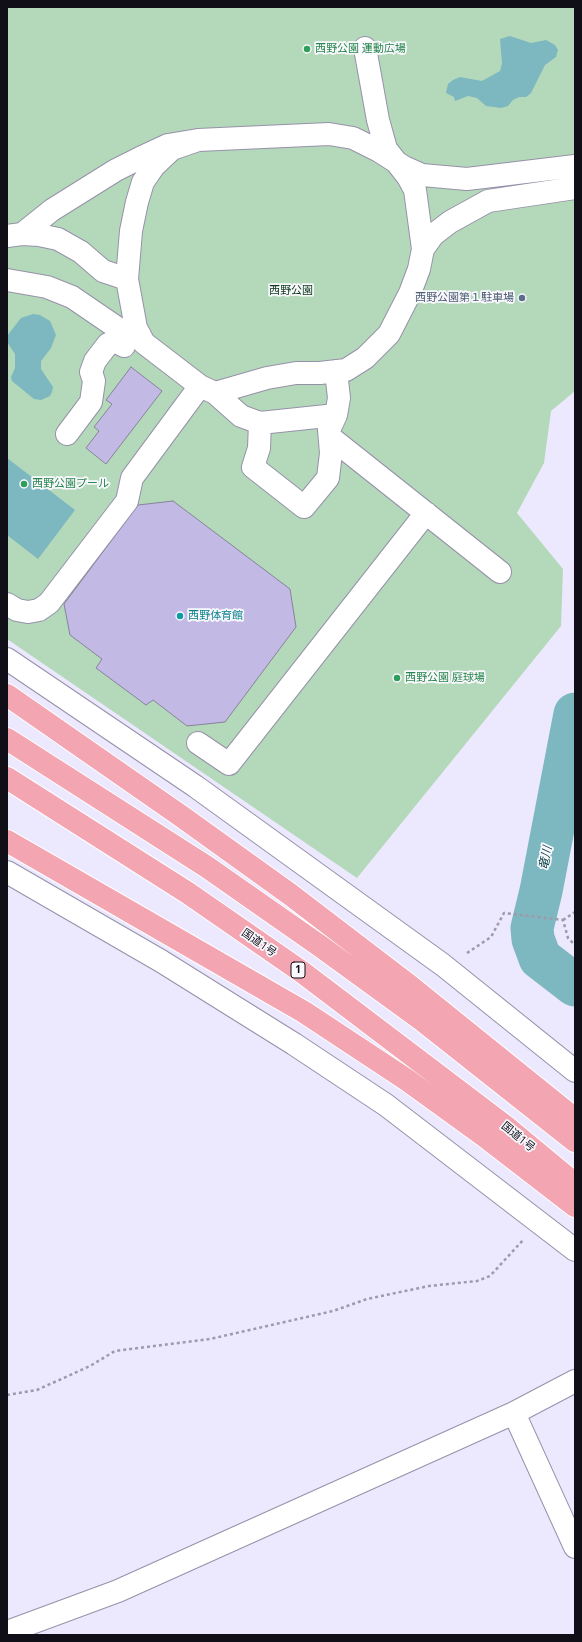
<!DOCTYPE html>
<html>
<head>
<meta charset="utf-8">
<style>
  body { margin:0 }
  #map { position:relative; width:582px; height:1642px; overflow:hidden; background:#ece8fd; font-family:"Open Sans",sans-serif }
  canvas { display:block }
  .frame { position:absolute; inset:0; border:8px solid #100e17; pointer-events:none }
</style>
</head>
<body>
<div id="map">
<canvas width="582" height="1642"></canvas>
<div class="frame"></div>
</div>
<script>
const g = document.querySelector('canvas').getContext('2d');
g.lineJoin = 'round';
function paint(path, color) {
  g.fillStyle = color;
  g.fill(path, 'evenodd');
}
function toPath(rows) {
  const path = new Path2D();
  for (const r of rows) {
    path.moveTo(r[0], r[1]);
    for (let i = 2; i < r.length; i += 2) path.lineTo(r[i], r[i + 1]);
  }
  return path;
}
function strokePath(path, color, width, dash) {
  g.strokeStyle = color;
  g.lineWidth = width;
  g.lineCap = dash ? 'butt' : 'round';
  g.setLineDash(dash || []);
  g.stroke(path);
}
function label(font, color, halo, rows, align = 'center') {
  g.font = font + ' "Open Sans","Noto Sans JP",sans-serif';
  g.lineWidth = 3.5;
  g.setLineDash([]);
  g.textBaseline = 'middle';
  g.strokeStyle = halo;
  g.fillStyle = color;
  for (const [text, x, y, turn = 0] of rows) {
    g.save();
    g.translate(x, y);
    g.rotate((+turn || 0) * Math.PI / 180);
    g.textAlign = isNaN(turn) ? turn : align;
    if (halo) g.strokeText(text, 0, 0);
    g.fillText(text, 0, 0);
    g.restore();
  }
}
paint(toPath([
  [7,7,575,7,575,391,551,411,544,463,517,513,563,569,561,626,357,878,7,639]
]), '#b4d9ba');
paint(toPath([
  [510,36,531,43,546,40,555,45,558,50,556,57,545,65,531,93,526,97,519,97,513,100,508,106,501,108,486,106,477,98,468,96,455,101,454,97,446,93,448,84,453,80,460,77,482,81,500,71,502,63,500,39],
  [33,314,40,315,50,321,56,335,51,348,41,361,41,369,53,387,52,392,50,396,41,400,34,399,12,381,11,377,15,368,15,354,7,342,7,336,21,318],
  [7,458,75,510,38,559,7,535]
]), '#7db7c0');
strokePath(toPath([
  [575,714,541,891,532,928,533,939,540,958,575,985]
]), '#7db7c0', 43);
const building = toPath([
  [131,367,162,391,106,464,86,448,99,431,94,427,112,404,106,400,131,367],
  [173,501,290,589,296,627,225,722,187,726,153,700,146,705,96,668,102,659,70,635,64,604,138,505,173,501]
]);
paint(building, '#c2b9e4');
strokePath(building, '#88839a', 1);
const minor = toPath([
  [365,48,378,120,386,149,408,177,415,190,423,249],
  [198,140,172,149,154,166,143,182,137,202,131,231,127,279,136,328,144,343,200,386,215,393,267,378,296,373,320,373,346,370,365,358,389,334,410,293,419,269,423,249,433,235,450,222,488,201,575,188],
  [22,234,39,235,58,239,81,252,103,271,127,279],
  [7,236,22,234,52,210,116,170,140,158,168,145,198,140,329,134,353,138,379,151,404,167,422,175,467,179,575,166],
  [7,280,47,287,72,297,116,327,127,339,140,335],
  [215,393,241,416,260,423,336,415,339,398,336,371],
  [260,423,259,448,253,467,304,507,328,478,331,453,329,430,336,415],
  [67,434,91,402,94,381,91,372,95,361,108,344,116,342,124,346,127,339],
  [330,437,500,572],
  [7,604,17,610,28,612,39,610,49,603,127,501,132,478,200,386],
  [7,659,195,786,443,965,575,1071],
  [198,743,229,764,426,513],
  [7,872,161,961,294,1044,386,1105,575,1250],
  [514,1413,575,1547],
  [7,1632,118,1591,514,1413,575,1381]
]);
const highway = toPath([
  [7,695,181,816,291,895,410,986,575,1119],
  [7,739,207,867,320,946,422,1020,575,1141],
  [7,778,188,893,302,972,505,1126,575,1184],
  [7,841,304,1012,407,1080,483,1135,575,1206]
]);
strokePath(minor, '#9691a9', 24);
strokePath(highway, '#fff', 24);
strokePath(toPath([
  [563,920,575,912],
  [467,953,491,937,504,913,563,920,568,938,575,945],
  [7,1395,37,1390,90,1366,115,1351,210,1339,333,1311,367,1299,429,1286,477,1281,490,1276,524,1239]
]), '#9e9aab', 2.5, [3, 3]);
strokePath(minor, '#fff', 22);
strokePath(highway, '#f3a5b2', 22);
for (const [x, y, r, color] of [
  [307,49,4,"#2e9e5b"],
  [522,298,4,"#5c6f8a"],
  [24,484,4,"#2e9e5b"],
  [180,616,4,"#0f9aa8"],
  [397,678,4,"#2e9e5b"]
]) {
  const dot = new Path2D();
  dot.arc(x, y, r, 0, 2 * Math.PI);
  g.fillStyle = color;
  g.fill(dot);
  strokePath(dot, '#f9f8fd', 1.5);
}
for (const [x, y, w] of [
  [298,970,14]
]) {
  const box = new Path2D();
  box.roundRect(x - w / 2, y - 8, w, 16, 3);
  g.fillStyle = '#f9f8fd';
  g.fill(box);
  strokePath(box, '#100e17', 1);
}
label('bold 10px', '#100e17', null, [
  ["1",298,970]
]);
label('11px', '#27864d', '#f9f8fd', [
  ["西野公園 運動広場",315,49],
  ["西野公園プール",32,484],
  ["西野公園 庭球場",405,678]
], 'left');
label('11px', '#0a3819', '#f9f8fd', [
  ["西野公園",291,291]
]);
label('11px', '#4e5e75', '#f9f8fd', [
  ["西野公園第１駐車場",514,298]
], 'right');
label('11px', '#0d838f', '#f9f8fd', [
  ["西野体育館",188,616]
], 'left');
label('11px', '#100e17', '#f9f8fd', [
  ["国道1号",259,943,35],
  ["国道1号",518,1137,39]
]);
label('italic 12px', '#023c43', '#f9f8fd', [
  ["竜川",546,858,-79]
]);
</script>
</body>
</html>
